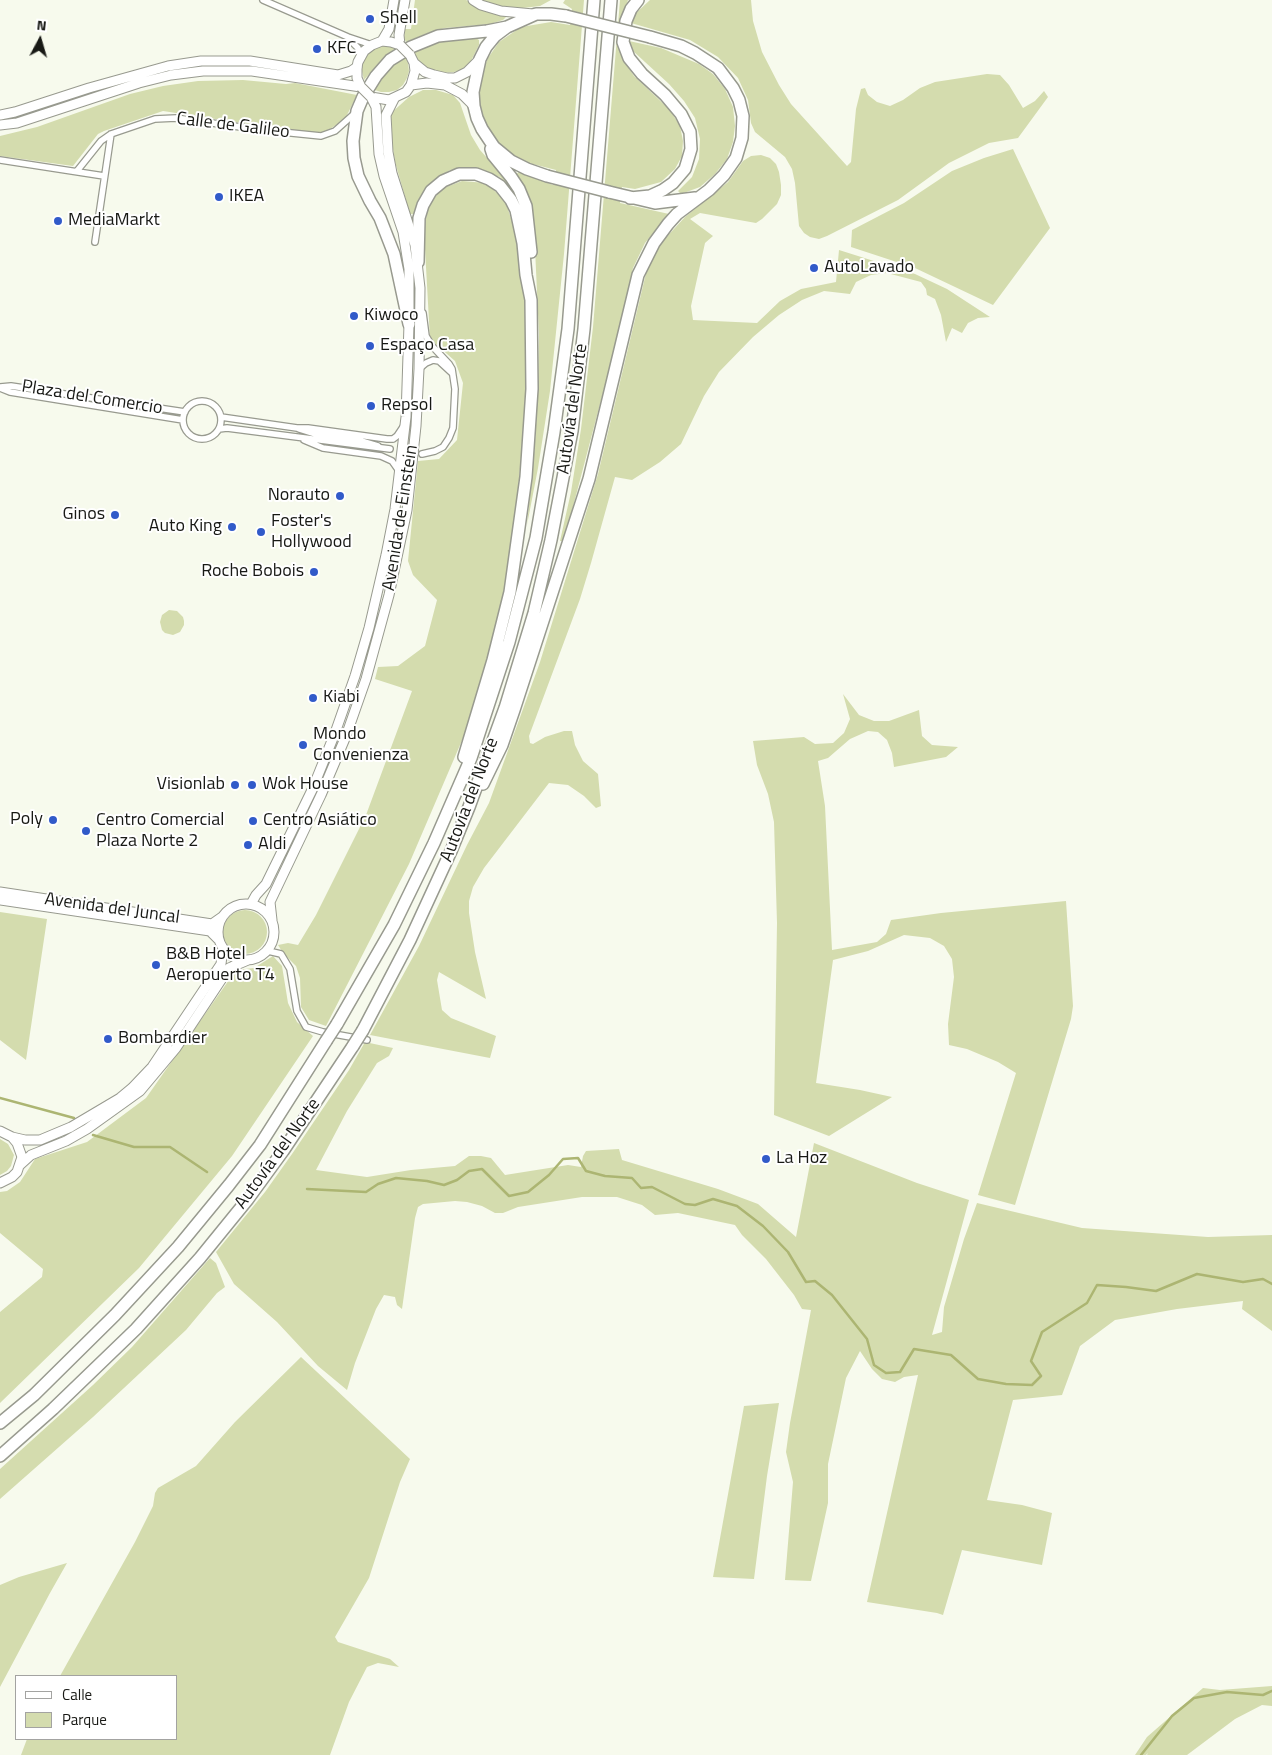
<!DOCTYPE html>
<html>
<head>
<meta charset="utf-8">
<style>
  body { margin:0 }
  #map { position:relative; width:1272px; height:1755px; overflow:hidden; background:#f7faed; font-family:"Titillium Web",sans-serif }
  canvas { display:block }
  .legend { position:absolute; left:15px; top:1675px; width:162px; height:65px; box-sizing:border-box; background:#fff; border:1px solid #a3a3a1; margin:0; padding:6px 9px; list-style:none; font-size:15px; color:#181915 }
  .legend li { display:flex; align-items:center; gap:10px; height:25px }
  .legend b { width:25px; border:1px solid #a3a3a1 }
  .north { position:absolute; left:15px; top:15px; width:50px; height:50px; -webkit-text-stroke:4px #fff; paint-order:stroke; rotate:6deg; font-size:14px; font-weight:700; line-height:20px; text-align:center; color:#181915 }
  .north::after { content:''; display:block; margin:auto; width:18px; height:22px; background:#181915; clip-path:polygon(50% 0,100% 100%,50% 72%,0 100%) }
</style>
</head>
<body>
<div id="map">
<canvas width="1272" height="1755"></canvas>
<ul class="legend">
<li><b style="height:6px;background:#fff"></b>Calle</li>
<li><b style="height:14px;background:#d4dcae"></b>Parque</li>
</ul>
<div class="north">N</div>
</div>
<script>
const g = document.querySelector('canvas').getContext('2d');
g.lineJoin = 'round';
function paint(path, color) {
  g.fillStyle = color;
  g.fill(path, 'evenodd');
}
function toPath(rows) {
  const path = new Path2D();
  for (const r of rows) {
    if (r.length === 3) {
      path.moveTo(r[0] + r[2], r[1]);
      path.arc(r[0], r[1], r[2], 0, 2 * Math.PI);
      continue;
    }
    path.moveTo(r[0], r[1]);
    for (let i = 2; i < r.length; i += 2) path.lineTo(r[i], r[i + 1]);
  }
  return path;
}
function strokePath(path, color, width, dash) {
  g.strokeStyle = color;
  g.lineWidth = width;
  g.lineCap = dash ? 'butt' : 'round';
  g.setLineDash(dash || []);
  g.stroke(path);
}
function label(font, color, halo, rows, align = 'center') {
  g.font = font + ' "Titillium Web",sans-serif';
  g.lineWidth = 4;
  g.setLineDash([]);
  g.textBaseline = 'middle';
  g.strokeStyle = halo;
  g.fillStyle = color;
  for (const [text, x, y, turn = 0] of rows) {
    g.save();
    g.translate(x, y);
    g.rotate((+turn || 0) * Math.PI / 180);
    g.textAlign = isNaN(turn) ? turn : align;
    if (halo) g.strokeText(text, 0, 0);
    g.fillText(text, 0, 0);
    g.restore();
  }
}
paint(toPath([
  [415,0,466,0,506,17,503,20,490,24,445,28,430,32,406,42,404,38,405,29,411,29],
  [481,0,551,0,540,6,514,9,496,6],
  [565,0,584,0,564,254,550,391,538,468,527,525,535,442,538,389,539,335,534,227,532,206,526,192,515,175,519,172,553,185,556,170,521,161,505,152,490,134,480,114,479,96,481,75,488,58,499,42,521,27,551,22,570,25,572,9,563,3],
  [620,0,628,0,622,18,626,64,634,76,670,110,680,126,683,141,682,156,675,169,661,182,635,189,622,187,620,203,669,214,645,243,633,268,616,343,564,541,560,541,571,492,581,429,593,327],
  [650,0,751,0,753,21,762,52,779,85,791,104,847,166,851,162,856,109,861,89,865,88,868,95,877,102,890,106,903,100,920,88,935,82,987,74,1000,75,1009,85,1023,108,1035,101,1044,91,1048,97,1018,138,989,143,949,163,898,200,827,236,819,239,810,237,804,233,799,226,795,183,792,169,785,157,755,132,751,123,748,100,738,78,718,57,690,40,631,23,635,14],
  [457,38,476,38,479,40,479,45,471,61,464,69,454,72,442,73,429,70,420,63,414,52,423,46],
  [629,41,661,48,699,64,713,74,725,89,733,107,735,126,733,142,727,159,715,174,700,187,681,194,678,191,692,177,699,159,700,139,695,118,684,101,669,84,633,51],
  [385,45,396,48,384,57,364,80,362,71,362,63,366,56,371,50,378,47],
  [405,56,408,63,409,71,407,78,403,85,397,90,389,92,381,92,372,89,393,64],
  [243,80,286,84,295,83,357,95,345,119,330,129,320,133,307,133,163,111,104,131,98,134,73,166,0,156,0,136,37,127,130,94,163,86,198,81],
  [423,90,436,90,453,95,460,103,471,135,480,150,513,187,511,189,500,177,483,171,468,168,450,170,437,178,425,189,417,202,415,214,410,214,395,162,390,129,390,114,409,97],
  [1013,149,1050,228,993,305,915,268,851,247,852,230,904,203,952,171,984,158],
  [761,155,770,158,776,164,779,172,781,185,781,195,777,204,762,219,756,223,700,213,690,219,713,236,705,243,691,306,693,320,757,323,780,301,801,289,836,282,839,250,915,274,930,281,947,289,990,317,978,318,968,323,962,333,952,328,946,342,941,315,935,299,927,295,926,289,921,282,887,273,871,275,856,282,850,294,824,291,802,300,779,315,753,337,719,372,704,396,681,444,660,462,632,480,615,477,591,563,580,599,529,736,530,743,533,744,545,737,564,731,572,731,575,745,583,761,598,774,601,806,596,808,584,796,568,785,549,783,484,868,473,887,469,901,469,913,475,952,486,999,439,972,437,980,442,1010,451,1018,496,1036,490,1058,370,1035,419,946,467,845,489,803,540,662,598,474,648,265,661,243,685,217,728,182,743,161,751,156],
  [462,181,486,183,505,200,517,237,527,309,525,414,511,566,475,710,409,864,326,1026,309,1020,301,1007,300,978,296,966,283,953,278,945,288,943,298,945,316,915,366,815,412,691,375,679,378,667,398,666,425,646,437,600,413,575,408,561,418,461,439,459,457,440,463,383,455,361,430,339,424,231,428,207,441,189],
  [169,610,177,611,183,617,184,621,184,625,180,632,173,635,165,633,162,630,160,622,162,615],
  [843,694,859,715,874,721,889,721,919,710,922,736,932,745,958,747,946,757,894,767,892,753,887,740,878,732,868,731,850,739,828,758,818,761,825,806,832,950,877,942,886,934,891,920,941,913,1066,901,1073,1006,1071,1019,1015,1205,978,1195,1016,1073,998,1062,967,1049,949,1045,948,1024,954,977,952,959,944,946,930,938,904,935,868,951,833,960,816,1083,860,1090,892,1097,829,1136,774,1115,777,923,774,822,768,794,757,765,753,741,804,737,815,744,833,743,844,733,850,719],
  [245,932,22],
  [0,912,47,919,26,1060,0,1040],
  [273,956,282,966,288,1003,297,1022,313,1036,232,1156,139,1268,0,1403,0,1312,42,1277,43,1269,0,1233,0,1192,7,1191,20,1182,35,1159,87,1142,146,1098,236,970,254,968],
  [365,1042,393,1048,389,1056,377,1063,347,1111,316,1170,367,1177,411,1170,455,1166,469,1156,481,1156,491,1158,505,1175,568,1165,581,1167,583,1156,586,1151,619,1149,622,1160,718,1189,758,1204,796,1237,814,1143,917,1183,969,1200,932,1335,942,1332,944,1307,964,1239,977,1203,1082,1228,1208,1237,1272,1235,1272,1331,1242,1309,1243,1301,1177,1309,1115,1320,1080,1346,1062,1395,1013,1400,987,1500,1022,1505,1052,1513,1042,1565,962,1550,943,1615,937,1613,867,1602,918,1375,904,1377,895,1382,882,1379,872,1369,860,1351,846,1378,828,1464,828,1503,811,1581,785,1580,793,1482,786,1452,790,1423,811,1310,802,1309,794,1295,766,1259,742,1235,735,1225,678,1213,655,1215,642,1205,617,1197,582,1197,518,1207,503,1213,495,1213,482,1206,467,1202,455,1201,423,1204,418,1207,415,1218,402,1309,397,1305,395,1297,384,1295,376,1309,355,1363,347,1390,318,1366,277,1322,234,1284,216,1252,265,1192,292,1154,349,1070],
  [0,1139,8,1144,14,1155,11,1166,7,1171,0,1175],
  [210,1258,216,1263,225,1287,217,1293,186,1330,93,1417,0,1499,0,1469,93,1385,132,1347],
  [301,1357,410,1459,400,1482,369,1578,335,1637,338,1642,390,1659,399,1667,378,1663,367,1667,349,1702,330,1755,21,1755,27,1739,176,1739,176,1676,60,1676,135,1542,153,1506,155,1493,158,1488,196,1466,235,1422],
  [779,1403,767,1476,754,1579,713,1577,744,1406],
  [67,1563,50,1593,0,1687,0,1585,19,1577],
  [1272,1686,1272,1706,1262,1705,1235,1719,1187,1755,1147,1755,1148,1753,1146,1755,1135,1755,1147,1737,1203,1688,1220,1690]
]), '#d4dcae');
strokePath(toPath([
  [0,1098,74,1118],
  [93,1135,134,1147,170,1147,207,1172],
  [307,1189,366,1192,378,1184,396,1178,427,1181,444,1185,457,1180,469,1171,482,1169,509,1196,528,1192,549,1175,563,1159,578,1158,586,1171,605,1176,632,1178,641,1188,652,1187,685,1204,695,1205,713,1199,737,1206,763,1226,788,1252,806,1282,815,1281,832,1295,867,1339,874,1365,886,1373,900,1372,914,1349,951,1355,978,1379,1006,1384,1032,1385,1041,1376,1031,1361,1042,1332,1087,1303,1097,1285,1126,1287,1156,1291,1197,1274,1243,1282,1263,1279,1272,1284],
  [1141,1755,1172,1716,1194,1698,1227,1692,1263,1695,1272,1691]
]), '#acb572', 2.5);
strokePath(toPath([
  [397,450,422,454]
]), '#d6d8cd', 5.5, [5.5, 3]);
const street = toPath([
  [263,0,348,37,372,45],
  [349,39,358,48,361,56],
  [0,160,104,176],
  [77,171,101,141,111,134,155,119,176,118,262,130,321,136,335,131,354,114],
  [95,242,111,134],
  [419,369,426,363,433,360,439,361,452,373],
  [0,387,11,386,185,412],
  [0,388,10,392,183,420],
  [202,420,19],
  [221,417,297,428,308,428,387,439,393,439,397,436,403,427],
  [219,429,227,428,390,449],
  [299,429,315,434,361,441,378,446],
  [304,440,323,448,381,456,392,461,399,471],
  [422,454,435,451,443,447,449,438,453,428,455,389,452,369,449,364,432,346,426,336,423,313],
  [268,951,281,954,290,969,297,1011,306,1027,323,1032,367,1040]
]);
const secondary = toPath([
  [0,115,15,112,89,88,168,66,201,61,250,61,338,75,351,71,357,67],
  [0,125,17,123,139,83,171,75,203,71,252,71,361,87],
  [0,892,212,924,222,917],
  [0,900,210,931,219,940],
  [246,932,28],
  [251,904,256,895,266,884,312,790,335,733,355,676,369,628,386,555,395,509,406,417,409,324,409,269,403,232,384,176,379,154,376,107,371,97],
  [272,920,270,902,321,795,346,736,366,679,389,595,407,510,416,426,419,369,420,288,415,245,392,173,388,152,386,115,394,99],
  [0,1131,12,1137,17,1143,22,1157,17,1172,12,1177,0,1183],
  [12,1137,25,1140,40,1140,71,1127,120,1098,132,1088,152,1067,221,964,223,948],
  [20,1165,31,1155,66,1141,87,1129,140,1091,176,1048,229,968,248,960]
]);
const primary = toPath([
  [473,0,481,5,501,11,533,14],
  [382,41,389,29,394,0],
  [414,63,425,72,434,75,447,78,455,78,467,72,480,59],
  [411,85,427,83,445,85,462,94,474,106],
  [361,87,357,78,357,67,358,62,364,51,372,45,382,41,391,42,400,45,399,35,405,0],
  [371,97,389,100,406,92,411,85,415,71,414,63,410,55]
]);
const highway = toPath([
  [491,149,493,155,511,177,519,189,526,206,531,252],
  [547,176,527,169,511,161,494,147,482,129,477,118,474,106,473,92,480,59,486,47,495,36,507,27,536,14,551,14,566,16],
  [609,192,655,203,695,198],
  [630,198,650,196,663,190,673,183,685,169,691,149,690,132,681,114,665,95,642,74,629,58,623,42,626,21,631,9,638,0],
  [418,262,419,218,423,205,431,191,443,181,459,174,476,174,489,179,500,186,511,200,516,210,523,243,526,275,531,300,532,389,526,477,510,592,493,660,464,757],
  [409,324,394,254,380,218,370,201,358,176,354,158,353,141,357,111,363,97,376,76,390,60,411,47,438,36,487,31,507,27],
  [483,784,502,745,514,710,589,479,638,275,654,243,668,224,677,214,709,190,724,175,736,158,742,138,743,116,739,100,733,88,718,68,695,53,681,46,650,37],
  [337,1024,394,925,434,843,471,758,509,642,536,538,554,432,568,329,594,0],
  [363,1030,410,940,451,851,469,807,505,708,534,613,551,540,572,431,584,329,611,0],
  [0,1423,34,1395,115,1315,178,1247,229,1185,260,1145,326,1041],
  [0,1456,53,1409,136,1329,200,1258,248,1199,283,1151,353,1046]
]);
strokePath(street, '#989a8f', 8);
strokePath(secondary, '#989a8f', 11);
strokePath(primary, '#989a8f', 11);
strokePath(highway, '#989a8f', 14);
strokePath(street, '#fff', 5.5);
strokePath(secondary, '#fff', 9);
strokePath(primary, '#fff', 9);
strokePath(highway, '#fff', 11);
const primaryBridge = toPath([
  [400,45,410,55],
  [361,87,371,97]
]);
const highwayBridge = toPath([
  [566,16,650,37],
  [547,176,609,192],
  [326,1041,337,1024],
  [353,1046,363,1030]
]);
strokePath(primaryBridge, '#989a8f', 11, []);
strokePath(highwayBridge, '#989a8f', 14, []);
strokePath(primaryBridge, '#fff', 9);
strokePath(highwayBridge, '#fff', 11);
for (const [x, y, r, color] of [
  [370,19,5,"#315ac9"],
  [317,49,5,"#315ac9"],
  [219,197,5,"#315ac9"],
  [58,221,5,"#315ac9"],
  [814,268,5,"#315ac9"],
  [354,316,5,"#315ac9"],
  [370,346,5,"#315ac9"],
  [371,406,5,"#315ac9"],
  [340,496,5,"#315ac9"],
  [115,515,5,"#315ac9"],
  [232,527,5,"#315ac9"],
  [261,532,5,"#315ac9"],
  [314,572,5,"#315ac9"],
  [313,698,5,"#315ac9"],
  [303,745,5,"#315ac9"],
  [235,785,5,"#315ac9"],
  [252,785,5,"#315ac9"],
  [53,820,5,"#315ac9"],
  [253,821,5,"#315ac9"],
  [86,831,5,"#315ac9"],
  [248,845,5,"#315ac9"],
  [156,965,5,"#315ac9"],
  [108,1039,5,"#315ac9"],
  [766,1159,5,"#315ac9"]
]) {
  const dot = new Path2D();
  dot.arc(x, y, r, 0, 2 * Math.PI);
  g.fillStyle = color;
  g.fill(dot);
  strokePath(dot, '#fff', 2);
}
label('18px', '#181915', '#fff', [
  ["Shell",380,19],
  ["KFC",327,49],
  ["IKEA",229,197],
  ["MediaMarkt",68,221],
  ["AutoLavado",824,268],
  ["Kiwoco",364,316],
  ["Espaço Casa",380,346],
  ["Repsol",381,406],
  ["Norauto",330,496,"right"],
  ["Ginos",105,515,"right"],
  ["Foster's",271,522],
  ["Hollywood",271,543],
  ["Auto King",222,527,"right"],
  ["Roche Bobois",304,572,"right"],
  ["Kiabi",323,698],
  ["Mondo",313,735],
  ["Convenienza",313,756],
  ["Visionlab",225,785,"right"],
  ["Wok House",262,785],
  ["Poly",43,820,"right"],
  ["Centro Comercial",96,821],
  ["Plaza Norte 2",96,842],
  ["Centro Asiático",263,821],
  ["Aldi",258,845],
  ["B&B Hotel",166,955],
  ["Aeropuerto T4",166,976],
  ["Bombardier",118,1039],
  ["La Hoz",776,1159]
], 'left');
label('18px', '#181915', '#fff', [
  ["Calle de Galileo",233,126,7],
  ["Plaza del Comercio",92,398,9],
  ["Autovía del Norte",573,409,-82],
  ["Avenida de Einstein",401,518,-81],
  ["Autovía del Norte",470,800,-69],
  ["Avenida del Juncal",112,909,8],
  ["Autovía del Norte",278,1154,-54]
]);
</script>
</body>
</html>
